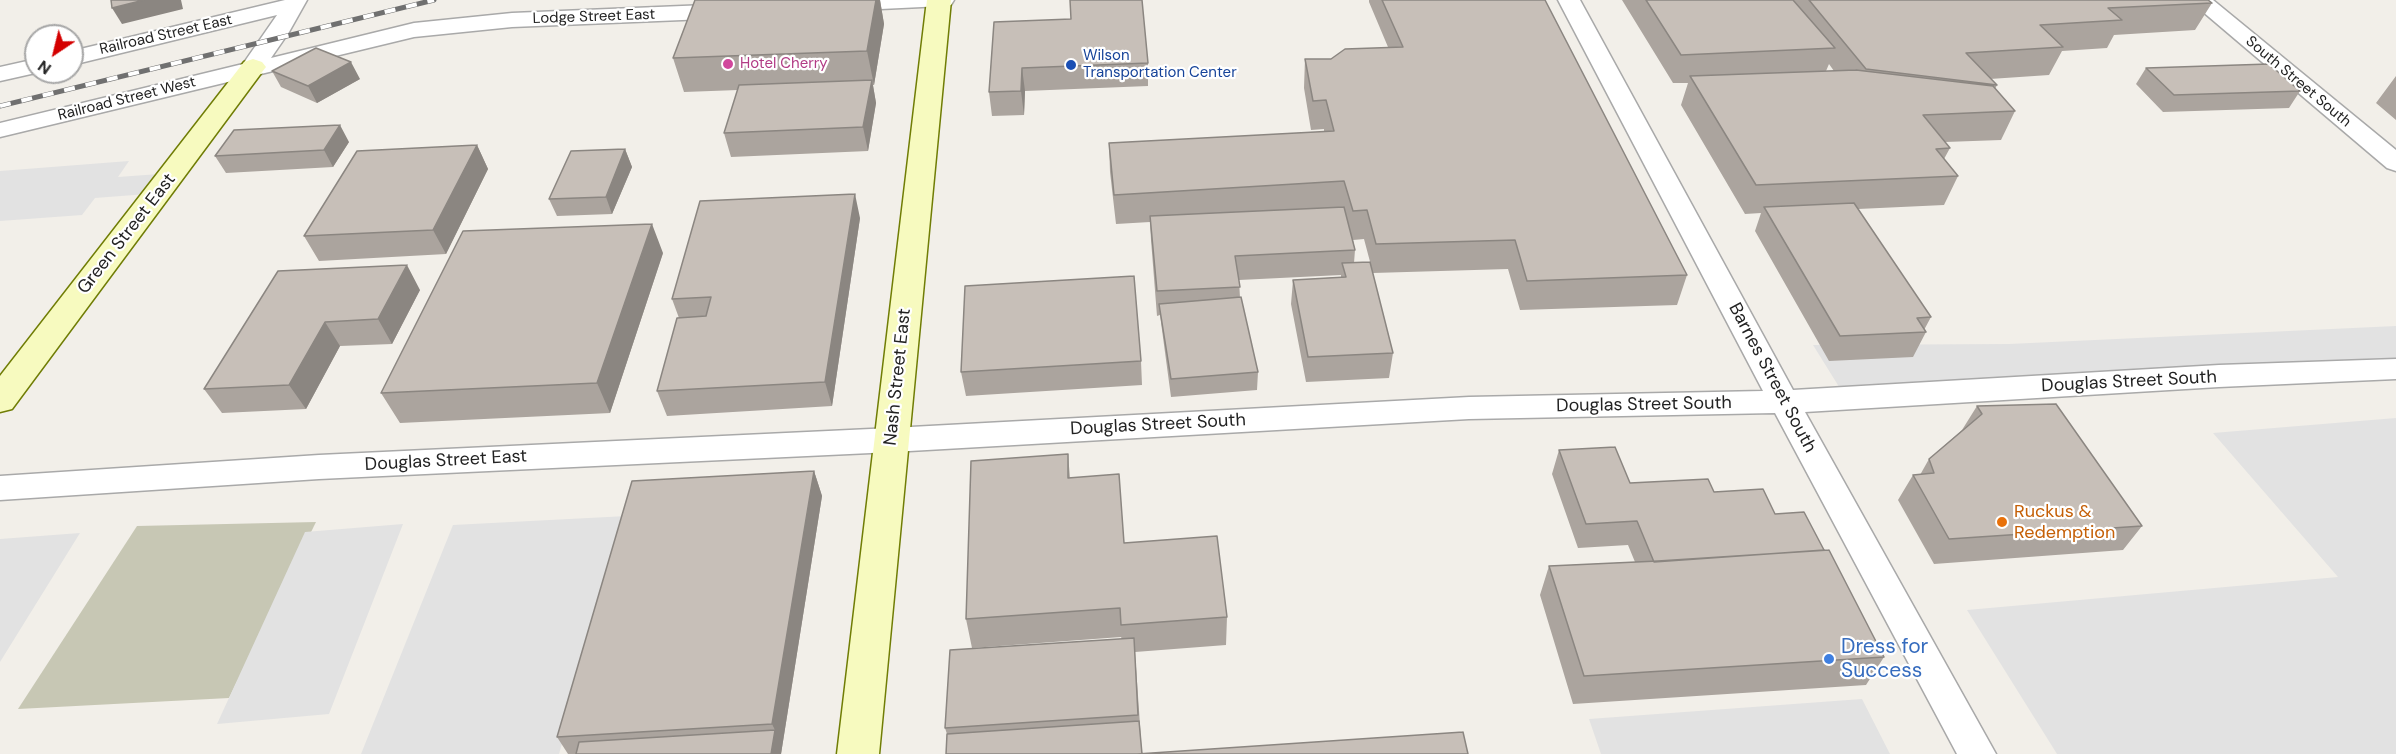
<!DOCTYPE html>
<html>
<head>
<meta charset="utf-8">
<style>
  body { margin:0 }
  #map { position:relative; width:2396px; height:754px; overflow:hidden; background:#f2efe9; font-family:"DM Sans",sans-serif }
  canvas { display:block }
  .north { position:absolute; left:24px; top:24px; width:60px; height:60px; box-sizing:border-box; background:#fff; border:2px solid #a7a7a7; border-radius:50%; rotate:215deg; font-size:16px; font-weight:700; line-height:24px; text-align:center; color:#222 }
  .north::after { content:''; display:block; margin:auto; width:21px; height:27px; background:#d40000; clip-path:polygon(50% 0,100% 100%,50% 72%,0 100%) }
</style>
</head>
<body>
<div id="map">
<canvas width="2396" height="754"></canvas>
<div class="north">N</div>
</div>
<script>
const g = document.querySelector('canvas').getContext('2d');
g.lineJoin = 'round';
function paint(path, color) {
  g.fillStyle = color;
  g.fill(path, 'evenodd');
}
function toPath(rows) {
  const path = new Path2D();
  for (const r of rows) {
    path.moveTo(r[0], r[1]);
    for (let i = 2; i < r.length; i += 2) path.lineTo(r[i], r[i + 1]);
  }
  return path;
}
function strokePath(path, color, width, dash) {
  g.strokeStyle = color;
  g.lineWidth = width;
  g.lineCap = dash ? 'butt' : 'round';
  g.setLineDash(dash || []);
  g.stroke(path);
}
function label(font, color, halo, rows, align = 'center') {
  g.font = font + ' "DM Sans",sans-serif';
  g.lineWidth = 4.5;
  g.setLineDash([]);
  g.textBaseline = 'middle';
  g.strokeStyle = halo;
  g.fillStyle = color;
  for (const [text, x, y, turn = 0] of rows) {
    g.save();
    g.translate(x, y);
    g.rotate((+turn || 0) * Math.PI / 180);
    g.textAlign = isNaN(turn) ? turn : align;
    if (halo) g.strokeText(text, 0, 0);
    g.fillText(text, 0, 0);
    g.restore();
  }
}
paint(toPath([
  [316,522,229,698,18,709,137,526]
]), '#c7c7b4');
paint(toPath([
  [129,161,118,177,173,173,160,193,95,198,82,215,0,221,0,171],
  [2396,326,2396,368,1846,398,1813,345,2009,344],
  [2396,418,2396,754,2057,754,1967,610,2338,577,2213,433],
  [627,516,559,754,361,754,453,525],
  [403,524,329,714,217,724,305,532],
  [80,533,0,662,0,539],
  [1862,699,1890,754,1601,754,1589,719]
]), '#e2e2e2');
const street = toPath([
  [285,0,307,0,289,32,271,58,414,23,512,13,731,4,739,6,742,11,739,16,731,18,512,27,414,37,0,137,0,123,243,64,277,15,72,65,72,51,285,0],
  [833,0,954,0,951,5,943,6,839,11,831,10,828,5,833,0],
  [1558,0,1580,0,1793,390,2219,365,2396,359,2396,379,2219,387,1805,412,1996,754,1957,754,1775,413,1469,419,892,452,319,479,0,500,0,476,319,455,892,428,1469,397,1763,391,1558,0],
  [2189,0,2213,0,2396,150,2396,171,2387,168,2189,0],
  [36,59,36,72,40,72,0,81,0,67,36,59]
]);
const secondary = toPath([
  [927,0,951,0,879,754,837,754,927,0],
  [253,59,262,62,266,67,262,72,12,409,0,412,0,376,244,62,253,59]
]);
strokePath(street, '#a9a9a9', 3);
strokePath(secondary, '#707d05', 3);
paint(street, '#fff');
paint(secondary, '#f7fabf');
const rail = toPath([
  [0,106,434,0]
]);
strokePath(rail, '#707070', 5);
strokePath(rail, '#fff', 4, [11]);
paint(toPath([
  [695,0,880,0,884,24,874,85,873,85,876,103,868,151,731,157,724,133,738,90,684,92,673,58],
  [1369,0,1545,0,1687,275,1677,305,1520,310,1508,269,1373,273,1364,239,1353,240,1355,250,1354,263,1393,353,1389,378,1306,382,1291,304,1293,280,1341,277,1341,275,1239,280,1240,298,1258,372,1257,390,1171,397,1160,315,1157,316,1151,240,1150,222,1116,224,1110,172,1109,143,1324,132,1324,129,1311,130,1304,88,1305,59,1331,59,1388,47,1369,2],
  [1622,0,2208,0,2212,3,2195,30,2114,35,2107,48,2062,51,2049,75,1990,79,1997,85,1995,89,2015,111,2001,140,1945,142,1950,148,1944,159,1958,176,1944,205,1858,209,1931,317,1924,330,1926,332,1913,357,1829,361,1755,231,1761,213,1745,214,1681,105,1688,83,1673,83],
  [1829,64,1834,71,1826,71],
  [994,22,1148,63,1148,86,1025,91,1024,115,992,116,989,92],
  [2146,68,2300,91,2289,108,2163,112,2136,84],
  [272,71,360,79,317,103,281,87],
  [2396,76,2396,120,2376,103],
  [349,142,333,167,226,173,215,156],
  [477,145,488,169,446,254,319,261,304,236],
  [625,149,632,167,612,214,557,216,549,199],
  [860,218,832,406,667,416,657,391,679,318,672,299],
  [663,253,610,413,400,423,381,393],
  [278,271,420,290,392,344,340,346,306,409,222,413,204,389],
  [1141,361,1142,385,966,396,961,372],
  [1977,406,2142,526,2123,550,1934,564,1898,500,1913,475,1920,475,1929,459,1962,430],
  [1559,450,1630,483,1714,492,1824,550,1884,657,1866,685,1573,704,1540,595,1549,566,1635,562,1628,545,1578,548,1552,474],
  [1068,454,1070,478,1124,543,1227,617,1226,645,1135,652,1142,754,1468,754,946,754,947,734,945,728,1122,639,1121,637,972,648,966,619],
  [814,471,822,496,781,754,568,754,557,737]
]), '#aba49e');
paint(toPath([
  [144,0,181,0,183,9,122,24,112,8],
  [876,0,880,0,884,24,874,85,867,51],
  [351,62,360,79,317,103,308,86],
  [1022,68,1025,91,1024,115,1021,91],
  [872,80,876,103,868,151,863,127],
  [340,125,349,142,333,167,324,150],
  [477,145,488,169,446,254,433,230],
  [625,149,632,167,612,214,606,197],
  [855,194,860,218,832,406,825,382],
  [652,224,663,253,610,413,597,383],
  [407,265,420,290,392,344,378,319],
  [325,322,340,346,306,409,289,385],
  [814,471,822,496,781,754,771,754,775,730,772,724]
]), '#8b8681');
const building = toPath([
  [111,0,144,0,112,8,111,0],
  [695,0,876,0,867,51,673,58,695,0],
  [1070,0,1142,0,1148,63,1022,68,1021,91,989,92,994,22,1071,19,1070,0],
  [1382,0,1545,0,1687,275,1527,281,1515,240,1376,244,1367,210,1353,211,1344,181,1114,195,1109,143,1334,131,1326,100,1313,101,1305,59,1331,59,1345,49,1403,47,1382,0],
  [1646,0,1793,0,1835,48,1681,55,1646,0],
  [1809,0,2208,0,2212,3,2108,8,2122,20,2040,25,2063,47,1966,53,1997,85,1866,69,1809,0],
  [316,48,351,62,308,86,272,71,316,48],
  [2269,64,2300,91,2174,95,2146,68,2269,64],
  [1856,70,1993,86,2015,111,1923,115,1950,148,1936,149,1958,176,1756,185,1690,76,1856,70],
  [872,80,863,127,724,133,739,85,872,80],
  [340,125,324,150,215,156,234,130,340,125],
  [477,145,433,230,304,236,357,151,477,145],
  [625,149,606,197,549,199,571,151,625,149],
  [855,194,825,382,657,391,677,318,706,316,711,297,672,299,700,201,855,194],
  [1854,203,1931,317,1917,318,1926,332,1840,336,1764,207,1854,203],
  [1344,207,1355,250,1235,256,1240,287,1157,291,1150,216,1344,207],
  [652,224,597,383,381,393,463,231,652,224],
  [1370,262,1393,353,1308,357,1293,280,1346,277,1342,263,1370,262],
  [407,265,378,319,325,322,289,385,204,389,278,271,407,265],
  [1134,276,1141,361,961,372,965,286,1134,276],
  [1241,297,1258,372,1171,379,1159,304,1241,297],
  [2056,404,2142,526,1949,539,1913,475,1934,473,1929,459,1982,414,1977,406,2056,404],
  [1615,447,1630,483,1708,479,1714,492,1763,489,1775,514,1804,512,1824,550,1654,562,1637,521,1586,524,1559,450,1615,447],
  [1068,454,1068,478,1119,474,1124,543,1217,536,1227,617,1121,625,1120,608,966,619,971,461,1068,454],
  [814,471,772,724,557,737,632,481,814,471],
  [1829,550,1884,657,1584,676,1549,566,1658,561,1829,550],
  [1134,638,1138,715,945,728,950,650,1134,638],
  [1139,721,1142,754,946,754,947,734,1139,721],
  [775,730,771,754,576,754,579,742,775,730],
  [1463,732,1468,754,1137,754,1463,732]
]);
paint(building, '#c7bfb8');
strokePath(building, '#8b8681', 1.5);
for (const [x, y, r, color] of [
  [728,64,6,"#d1479c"],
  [1071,65,6,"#1a4fb4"],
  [2002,522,6,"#e8710a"],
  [1829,659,6,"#3f7fe0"]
]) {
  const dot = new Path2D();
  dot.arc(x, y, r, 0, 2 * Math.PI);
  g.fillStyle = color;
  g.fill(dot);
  strokePath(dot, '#fff', 2);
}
label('15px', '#222', '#fff', [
  ["Lodge Street East",594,17,-2],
  ["Railroad Street East",166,35,-13],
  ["South Street South",2298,82,40],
  ["Railroad Street West",127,99,-14]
]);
label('15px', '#164399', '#fff', [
  ["Wilson",1083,56],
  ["Transportation Center",1083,73]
], 'left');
label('15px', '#b23c85', '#fff', [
  ["Hotel Cherry",740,64]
], 'left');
label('18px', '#222', '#fff', [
  ["Green Street East",127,234,-52],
  ["Nash Street East",898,377,-84],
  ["Barnes Street South",1772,378,62],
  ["Douglas Street South",2129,382,-3],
  ["Douglas Street South",1644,405,-1],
  ["Douglas Street South",1158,425,-3],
  ["Douglas Street East",446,461,-3]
]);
label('18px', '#c56008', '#fff', [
  ["Ruckus &",2014,512],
  ["Redemption",2014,533]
], 'left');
label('21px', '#366cbe', '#fff', [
  ["Dress for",1841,647],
  ["Success",1841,671]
], 'left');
</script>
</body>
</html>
